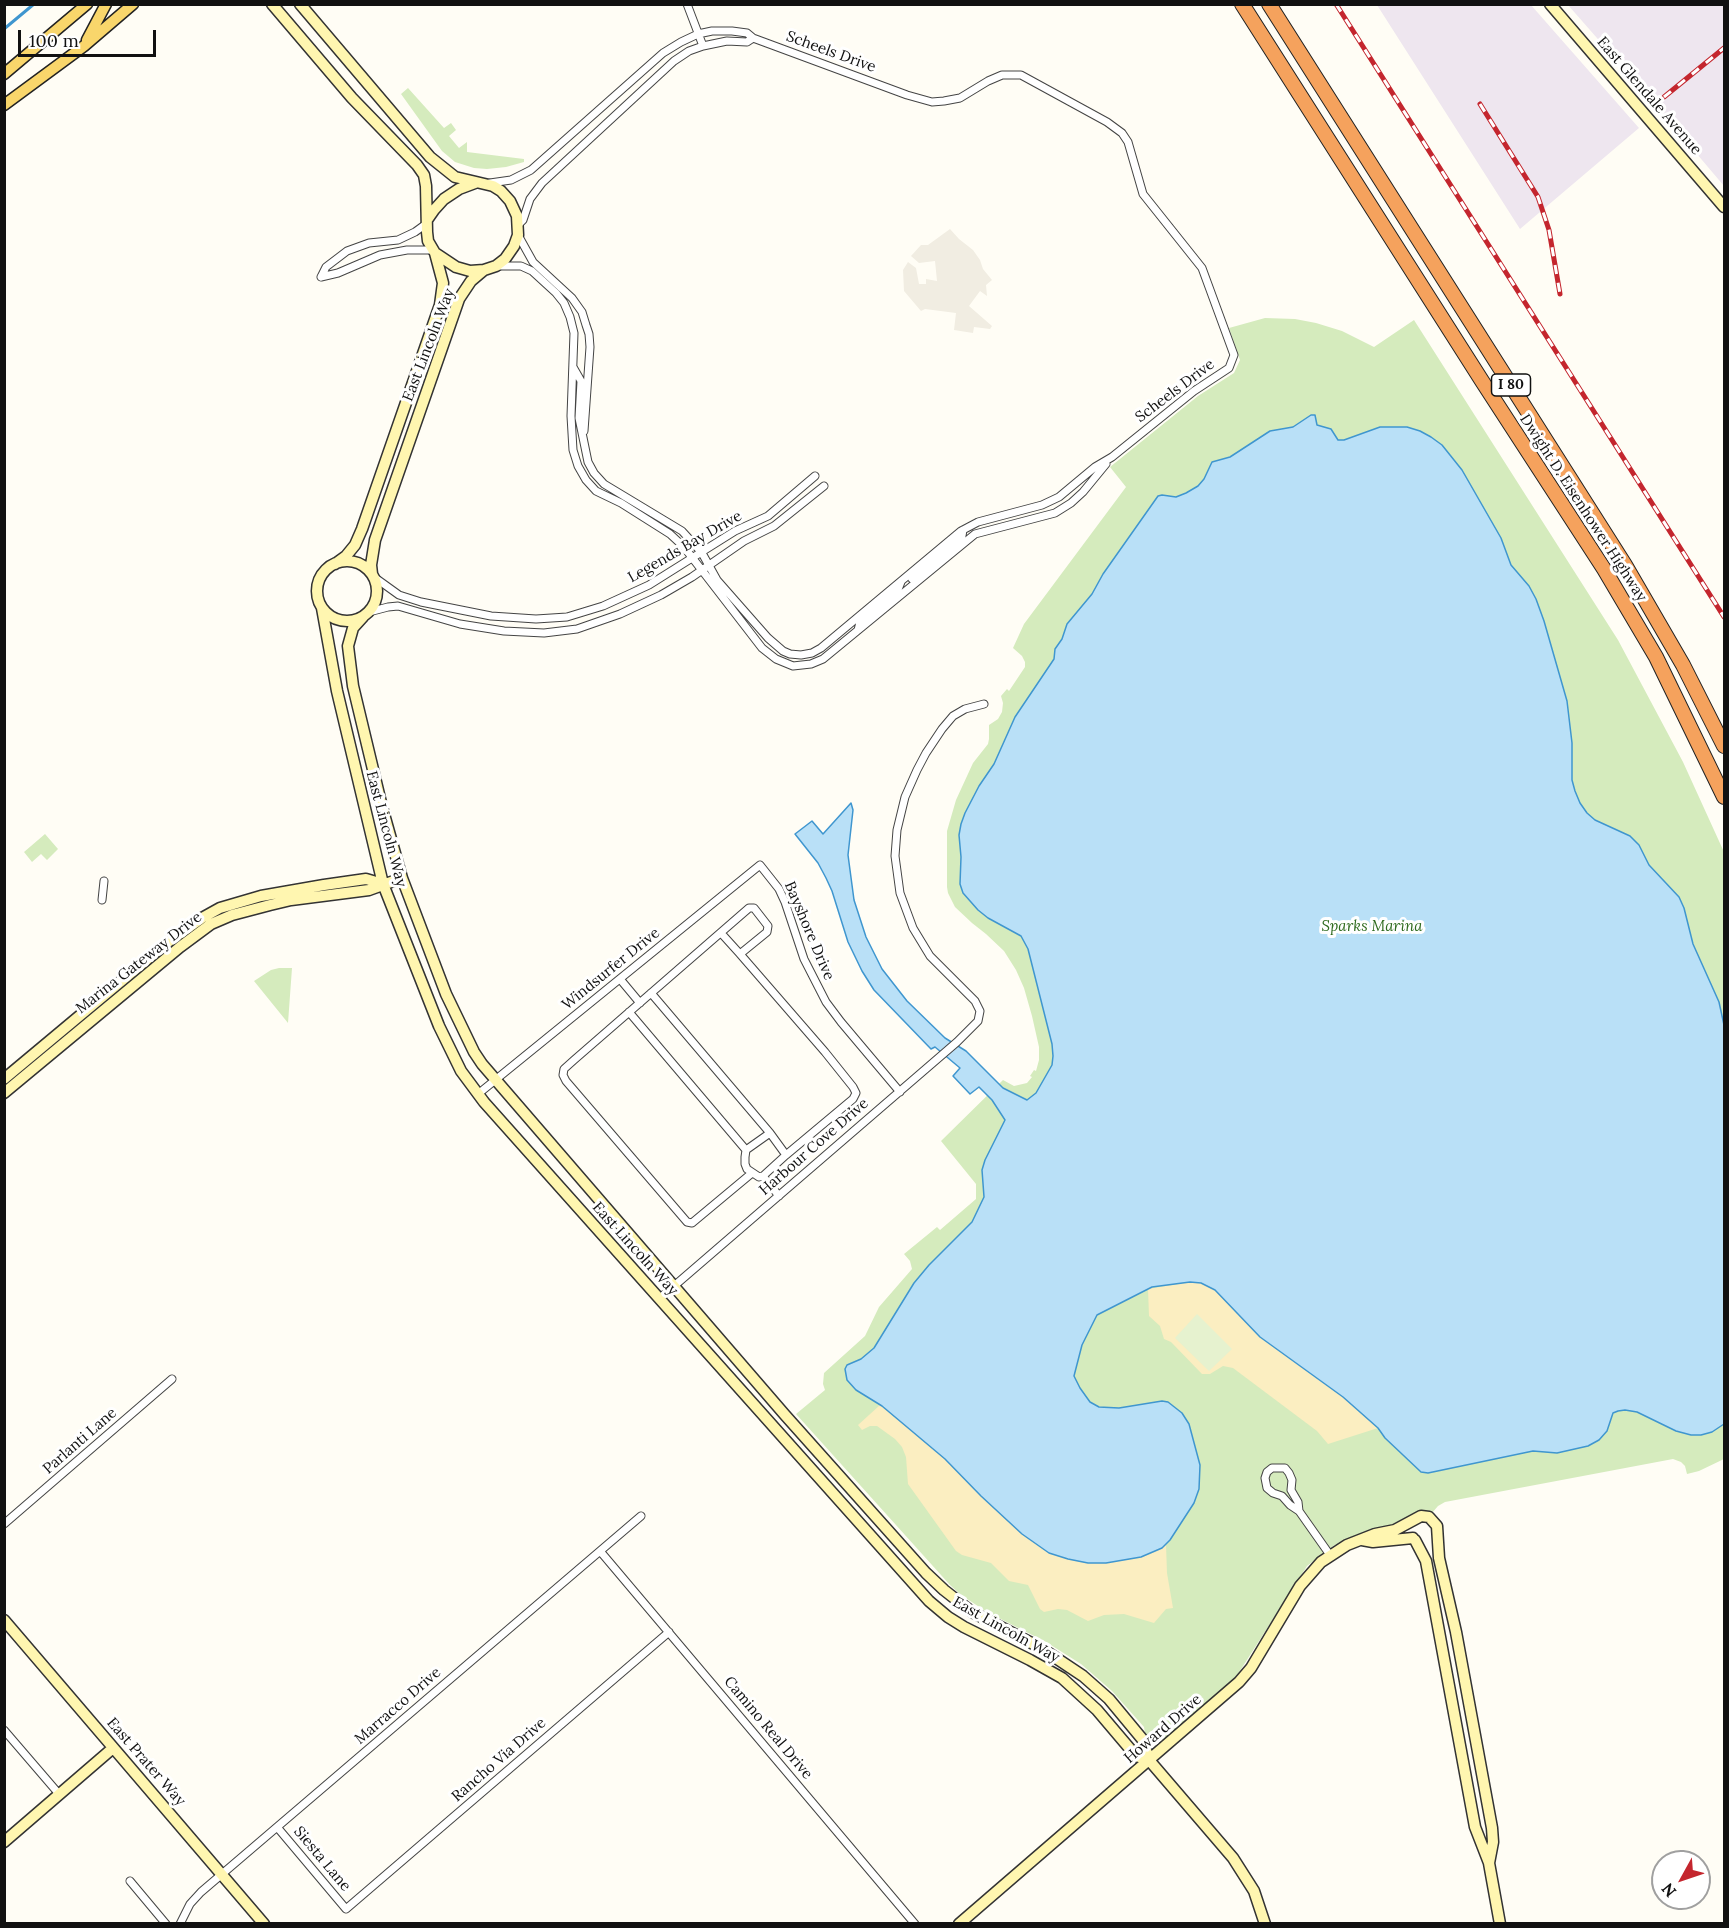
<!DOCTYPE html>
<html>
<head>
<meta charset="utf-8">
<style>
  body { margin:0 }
  #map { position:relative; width:1729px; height:1928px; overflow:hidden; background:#fffdf5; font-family:Lora,serif }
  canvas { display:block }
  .frame { position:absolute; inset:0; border:6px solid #111; pointer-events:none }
  .north { position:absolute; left:1651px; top:1850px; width:60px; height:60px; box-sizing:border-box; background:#fff; border:2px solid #a0a0a0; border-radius:50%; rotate:230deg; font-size:16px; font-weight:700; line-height:24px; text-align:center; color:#111 }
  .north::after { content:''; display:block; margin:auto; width:21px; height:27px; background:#c4262e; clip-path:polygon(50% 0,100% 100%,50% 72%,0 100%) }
  .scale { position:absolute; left:18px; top:30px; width:138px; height:27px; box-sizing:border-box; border:3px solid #111; border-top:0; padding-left:8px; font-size:18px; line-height:21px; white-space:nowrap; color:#111; -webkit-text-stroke:4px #fff; paint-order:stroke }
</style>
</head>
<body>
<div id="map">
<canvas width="1729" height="1928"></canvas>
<div class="frame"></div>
<div class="north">N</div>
<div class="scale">100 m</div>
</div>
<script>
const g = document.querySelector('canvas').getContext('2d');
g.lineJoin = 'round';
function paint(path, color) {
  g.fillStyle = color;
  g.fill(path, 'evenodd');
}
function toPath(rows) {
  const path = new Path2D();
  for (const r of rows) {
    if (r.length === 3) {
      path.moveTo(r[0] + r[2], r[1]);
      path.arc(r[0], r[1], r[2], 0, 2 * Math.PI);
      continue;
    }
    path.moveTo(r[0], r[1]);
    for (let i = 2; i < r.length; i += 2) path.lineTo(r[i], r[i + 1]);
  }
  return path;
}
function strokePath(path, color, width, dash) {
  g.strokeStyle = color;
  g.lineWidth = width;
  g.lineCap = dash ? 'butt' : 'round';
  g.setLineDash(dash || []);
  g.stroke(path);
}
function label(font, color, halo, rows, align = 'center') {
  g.font = font + ' Lora,serif';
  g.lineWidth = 6;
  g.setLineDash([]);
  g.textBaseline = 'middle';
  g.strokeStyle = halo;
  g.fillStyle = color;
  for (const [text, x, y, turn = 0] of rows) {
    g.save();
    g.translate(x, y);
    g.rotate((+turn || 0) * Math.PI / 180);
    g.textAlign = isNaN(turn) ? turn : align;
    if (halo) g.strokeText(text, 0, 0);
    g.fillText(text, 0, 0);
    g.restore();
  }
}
paint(toPath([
  [1377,5,1531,5,1639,128,1520,229],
  [1568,5,1724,5,1724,186,1647,95]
]), '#eee6ef');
paint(toPath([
  [408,88,444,128,451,123,456,130,449,136,459,148,467,142,467,152,524,159,524,162,506,167,487,169,474,168,455,162,442,151,401,94],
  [1265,318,1295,319,1316,323,1342,331,1374,347,1414,320,1618,640,1683,762,1724,852,1724,1459,1699,1471,1687,1474,1685,1466,1681,1462,1673,1459,1445,1502,1438,1506,1432,1513,1405,1524,1350,1538,1333,1546,1307,1566,1236,1677,1164,1740,1157,1741,1150,1738,1145,1733,1144,1727,1112,1691,1081,1664,1046,1642,987,1612,961,1595,950,1585,796,1414,825,1390,823,1384,824,1373,865,1336,879,1307,912,1269,910,1261,904,1254,937,1227,940,1230,976,1199,976,1184,941,1141,1003,1080,1014,1086,1027,1083,1032,1077,1030,1076,1034,1070,1036,1071,1039,1060,1039,1047,1032,1016,1024,988,1016,970,1004,951,986,934,972,923,955,907,948,893,947,887,947,831,956,800,973,763,988,744,989,739,989,725,998,719,1002,712,1003,703,1001,696,1007,689,1009,691,1025,667,1025,662,1022,656,1013,648,1024,624,1126,487,1110,467,1198,396,1234,373,1240,360,1229,328],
  [45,834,58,849,47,860,41,854,32,862,24,852],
  [279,968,292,968,288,1023,254,981,271,970]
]), '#d5ebbd');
paint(toPath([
  [1190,1282,1201,1283,1215,1290,1260,1337,1343,1397,1378,1428,1328,1444,1317,1431,1233,1368,1223,1366,1210,1374,1202,1374,1171,1342,1164,1339,1160,1326,1149,1316,1148,1289],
  [880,1405,945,1459,981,1496,1022,1534,1049,1553,1068,1559,1088,1563,1106,1563,1141,1557,1166,1545,1167,1573,1173,1608,1166,1609,1154,1623,1124,1614,1104,1615,1088,1621,1067,1610,1058,1609,1044,1612,1040,1609,1028,1585,1009,1581,991,1563,962,1555,956,1551,908,1484,906,1457,902,1447,895,1439,877,1426,870,1426,862,1430,858,1425]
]), '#fbeec1');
paint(toPath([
  [1197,1314,1232,1349,1209,1371,1175,1338]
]), '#e6f2cf');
paint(toPath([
  [950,229,959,239,973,250,980,260,983,269,992,280,986,285,987,296,980,291,969,306,992,326,990,329,974,327,973,333,954,330,956,313,925,309,921,311,904,291,903,270,908,262,916,268,919,284,926,284,926,279,937,281,935,261,919,263,911,256,921,245,928,245]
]), '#f1ede2');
const water = toPath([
  [1311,415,1315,415,1317,425,1331,429,1338,440,1344,440,1380,427,1407,427,1420,431,1431,437,1442,445,1462,470,1501,538,1511,565,1529,586,1536,599,1544,621,1567,701,1572,743,1572,780,1575,791,1580,803,1587,813,1595,820,1630,836,1639,845,1649,865,1679,897,1684,908,1693,944,1719,1002,1724,1025,1724,1424,1712,1432,1701,1435,1691,1435,1676,1431,1637,1412,1625,1410,1618,1411,1613,1413,1607,1431,1599,1440,1588,1446,1557,1453,1533,1451,1428,1473,1421,1472,1385,1438,1378,1428,1343,1397,1260,1337,1215,1290,1201,1283,1190,1282,1152,1287,1097,1315,1082,1345,1074,1376,1080,1388,1090,1402,1099,1407,1119,1408,1162,1401,1168,1402,1182,1413,1189,1424,1200,1465,1199,1489,1194,1503,1170,1540,1162,1548,1141,1557,1106,1563,1088,1563,1068,1559,1049,1553,1022,1534,981,1496,945,1459,882,1406,856,1390,847,1380,845,1369,847,1365,861,1359,874,1348,914,1283,929,1265,972,1222,984,1197,982,1170,985,1160,1005,1120,992,1100,979,1087,970,1094,953,1076,960,1068,935,1047,931,1049,874,990,862,971,848,942,832,891,826,878,818,863,795,834,812,821,823,834,851,803,853,810,848,855,854,900,866,937,882,969,907,1001,945,1038,966,1051,1003,1088,1027,1100,1036,1093,1052,1065,1053,1056,1052,1044,1028,949,1021,936,988,918,978,910,963,893,960,884,961,857,959,835,961,824,965,813,979,786,994,764,1015,717,1054,659,1055,649,1062,639,1067,624,1092,594,1103,574,1158,496,1162,495,1176,497,1186,493,1198,486,1204,479,1212,462,1230,457,1270,431,1293,427,1311,415]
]);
paint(water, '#b9e0f7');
strokePath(water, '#3f96cf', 1.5);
strokePath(toPath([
  [4,29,34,4]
]), '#3f96cf', 3);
const street = toPath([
  [687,4,703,46],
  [490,183,511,180,531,170,663,53,681,42,698,34,712,31,732,31,747,33,753,38,907,95,932,102,944,101,960,98,988,81,1002,75,1021,75,1107,122,1122,133,1128,142,1143,194,1202,268,1234,355,1229,368,1194,391,1112,457,1095,467,1059,497,1042,505,978,522,961,531,821,648,812,653,801,655,790,654,783,651,768,638,717,580,702,553,682,531,604,484,594,473,588,462,579,418,581,381,573,367],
  [519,224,523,220,530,199,542,183,674,61,689,51,703,46,727,41,747,42,753,38],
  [518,235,533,262,572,298,582,312,586,325,589,334,590,347,584,431],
  [498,266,521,266,532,271,556,293,564,303,570,317,574,333,571,416,573,450,578,466,586,480,596,491,621,503,670,534,684,547,762,648,776,659,793,666,811,664,823,659,975,534,1055,513,1071,503,1083,492,1106,464],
  [321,277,326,267,347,251,369,243,398,240,415,232,426,224],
  [321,277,338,273,380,255,407,250,433,250],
  [374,577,399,595,421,602,491,616,536,619,567,617,603,606,649,585,735,531,768,516,815,476],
  [912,579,962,536,963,530],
  [369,612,388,607,398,606,460,624,504,631,544,633,577,629,620,614,661,595,692,577,744,541,774,526,824,486],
  [858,630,860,622,897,592,901,582],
  [102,900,104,881],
  [721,933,740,954],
  [620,979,640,1003],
  [651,993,770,1133],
  [629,1012,746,1150],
  [478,1094,760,865,779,889,785,902,804,959,826,1002,841,1022,900,1092],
  [752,1173,692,1223,687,1222,566,1081,563,1075,564,1069,574,1060,749,908,754,908,768,926,767,932,740,954,825,1052,853,1087,856,1093,853,1099,786,1155],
  [763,1176,759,1177,747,1169,745,1164,745,1157,746,1150,770,1133,786,1155,763,1176,779,1196],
  [659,1299,957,1042,978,1021,980,1011,975,1001,930,956,913,928,900,893,895,856,897,830,905,797,917,770,926,753,942,729,953,716,965,709,984,704],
  [1299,1511,1298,1502,1291,1490,1292,1480,1289,1473,1285,1468,1272,1468,1267,1472,1265,1478,1267,1488,1273,1493,1282,1496,1290,1505,1299,1511,1330,1555],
  [4,1524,172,1379],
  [600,1551,915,1924],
  [4,1730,59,1794],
  [277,1827,346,1909,669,1632],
  [130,1881,166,1924],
  [180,1924,190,1904,201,1892,641,1516]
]);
const secondary = toPath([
  [272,4,352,98,417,165,424,175,426,186,427,232,428,241,435,253,456,267,470,271,484,270,496,266,505,259,514,246,518,235,517,216,510,201,501,191,493,186,455,177,430,157,300,4],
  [1550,4,1724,207],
  [427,220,434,210,444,199,459,189,475,183],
  [347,591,30],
  [335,564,346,556,355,545,362,529,440,305,443,283,435,253],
  [372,574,371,565,375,540,459,299,471,281,484,270],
  [322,608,337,691,383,884,439,1026,461,1071,484,1102,929,1601,948,1617,964,1627,1030,1660,1062,1678,1097,1710,1136,1756,1149,1760],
  [363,617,353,628,348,646,353,686,382,807,402,878,446,994,474,1052,482,1064,785,1415,926,1573,944,1590,972,1612,1041,1648,1083,1676,1109,1699,1143,1740,1149,1760,1233,1858,1254,1891,1265,1924],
  [4,1079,168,942,202,918,220,908,261,896,324,885,366,879,383,884],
  [4,1093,180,947,211,924,232,915,270,905,291,900,369,890,402,878],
  [1362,1540,1373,1542,1413,1538],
  [1415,1540,1426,1561,1475,1827,1489,1863,1500,1924],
  [4,1620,264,1924],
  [4,1842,113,1748],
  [959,1924,1239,1682,1251,1668,1300,1586,1321,1562,1347,1545,1375,1534,1395,1530,1421,1516,1429,1517,1437,1526,1439,1558,1456,1632,1492,1828,1493,1842,1489,1863]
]);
const primary = toPath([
  [87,40,106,4],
  [4,74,87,4],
  [4,105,84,46,133,4]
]);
const highway = toPath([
  [1242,4,1482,381,1604,569,1656,657,1724,797],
  [1269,4,1625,565,1683,665,1724,746]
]);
strokePath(street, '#444', 9);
strokePath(secondary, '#333', 13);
strokePath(primary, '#222', 13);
strokePath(highway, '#222', 16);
strokePath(street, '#fff', 7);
strokePath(secondary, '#fff6b0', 10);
strokePath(primary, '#f9d66b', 10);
strokePath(highway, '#f5a25d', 14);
const rail = toPath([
  [1336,4,1724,617],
  [1664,97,1724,48],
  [1480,104,1538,197,1549,230,1560,294]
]);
strokePath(rail, '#c4262e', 5);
strokePath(rail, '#fff', 3, [9]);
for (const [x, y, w] of [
  [1511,385,39]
]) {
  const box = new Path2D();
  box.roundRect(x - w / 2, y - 11, w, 22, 4.5);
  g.fillStyle = '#fff';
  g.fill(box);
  strokePath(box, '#111', 1.5);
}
label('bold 14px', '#111', null, [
  ["I 80",1511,385]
]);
label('15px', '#111', '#fff', [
  ["Scheels Drive",831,52,20],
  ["East Glendale Avenue",1649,96,49],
  ["East Lincoln Way",429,345,-69],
  ["Scheels Drive",1175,391,-37],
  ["Dwight D. Eisenhower Highway",1583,508,57],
  ["Legends Bay Drive",685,547,-30],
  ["East Lincoln Way",386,829,75],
  ["Bayshore Drive",809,931,67],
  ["Marina Gateway Drive",139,963,-38],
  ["Windsurfer Drive",611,969,-39],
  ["Harbour Cove Drive",814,1147,-41],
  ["East Lincoln Way",635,1249,48],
  ["Parlanti Lane",80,1441,-41],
  ["East Lincoln Way",1006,1630,29],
  ["Marracco Drive",398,1706,-41],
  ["Camino Real Drive",768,1728,50],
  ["Howard Drive",1163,1729,-41],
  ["Rancho Via Drive",499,1760,-41],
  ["East Prater Way",146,1762,49],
  ["Siesta Lane",322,1859,50]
]);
label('italic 15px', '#2f6b1f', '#fff', [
  ["Sparks Marina",1372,927]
]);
</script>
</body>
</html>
